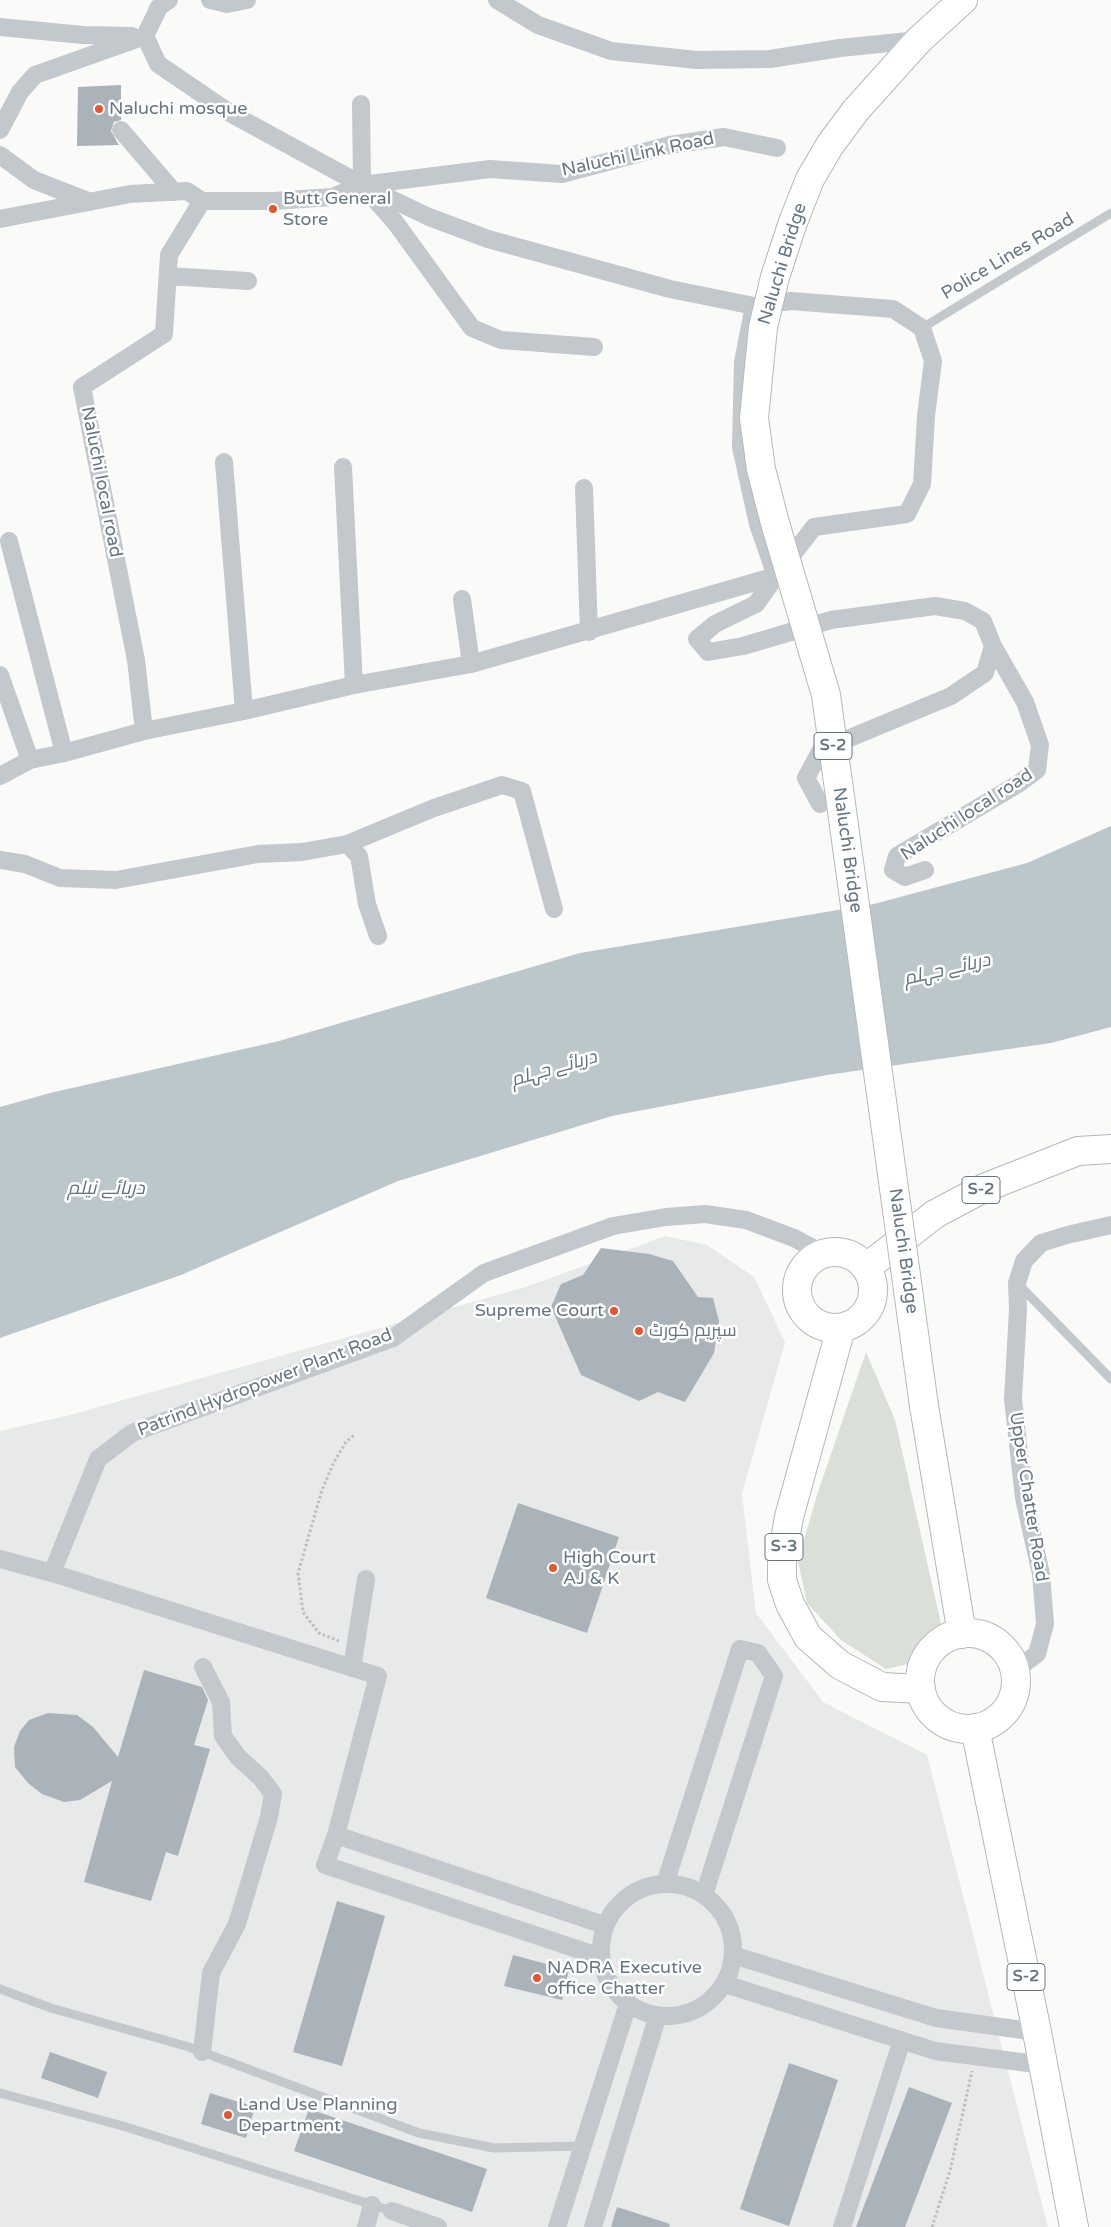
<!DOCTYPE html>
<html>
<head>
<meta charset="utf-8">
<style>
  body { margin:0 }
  canvas { display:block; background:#fafaf8 }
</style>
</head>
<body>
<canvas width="1111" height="2227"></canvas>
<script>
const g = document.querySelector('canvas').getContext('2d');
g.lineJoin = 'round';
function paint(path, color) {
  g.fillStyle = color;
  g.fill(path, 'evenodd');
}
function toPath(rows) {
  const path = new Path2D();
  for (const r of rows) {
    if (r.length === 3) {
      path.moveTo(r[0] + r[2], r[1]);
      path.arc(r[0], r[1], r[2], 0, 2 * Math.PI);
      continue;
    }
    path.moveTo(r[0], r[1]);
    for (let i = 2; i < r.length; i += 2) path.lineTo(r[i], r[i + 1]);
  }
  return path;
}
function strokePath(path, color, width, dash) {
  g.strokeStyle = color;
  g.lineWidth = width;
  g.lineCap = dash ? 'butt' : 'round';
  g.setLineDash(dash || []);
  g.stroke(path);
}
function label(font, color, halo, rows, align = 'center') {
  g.font = font + ' "Varela Round",Cairo,sans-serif';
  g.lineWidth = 5;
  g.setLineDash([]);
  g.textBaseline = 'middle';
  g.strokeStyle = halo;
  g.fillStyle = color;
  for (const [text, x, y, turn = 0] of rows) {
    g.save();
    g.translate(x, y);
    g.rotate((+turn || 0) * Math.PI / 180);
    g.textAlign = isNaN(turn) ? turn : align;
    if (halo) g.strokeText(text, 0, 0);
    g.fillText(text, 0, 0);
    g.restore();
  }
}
paint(toPath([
  [665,1236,707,1245,754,1277,785,1342,742,1494,756,1613,823,1702,927,1755,1048,2227,0,2227,0,1431,70,1415,526,1287]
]), '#e8e9e9');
paint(toPath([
  [866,1352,895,1420,948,1655,886,1669,841,1640,807,1603,798,1561,817,1495]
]), '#dadfd7');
paint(toPath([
  [1111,826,1111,1027,1051,1043,827,1075,612,1116,398,1181,181,1275,0,1338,0,1107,50,1093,279,1041,580,953,874,904,1027,863]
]), '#bbc7cb');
paint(toPath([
  [121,85,121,120,114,122,111,131,119,145,77,146,78,87],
  [601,1248,649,1254,673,1261,698,1297,713,1298,719,1321,714,1353,685,1402,658,1392,639,1401,581,1375,551,1307,561,1284,583,1275],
  [518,1503,619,1537,587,1633,486,1598],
  [144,1670,202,1687,208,1700,194,1745,210,1749,178,1856,166,1852,151,1901,84,1882,112,1781,80,1800,64,1802,42,1794,28,1783,15,1767,14,1747,20,1731,29,1720,48,1713,77,1715,93,1727,118,1757],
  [337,1901,385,1916,342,2066,293,2052],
  [513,1955,569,1970,562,2000,504,1986],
  [50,2052,107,2072,98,2098,41,2078],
  [789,2063,838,2080,789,2226,740,2209],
  [909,2087,952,2103,905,2227,856,2227],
  [210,2093,255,2107,246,2138,201,2124],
  [309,2109,487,2169,472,2212,294,2151],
  [617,2207,670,2224,669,2227,611,2227]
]), '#aab3b9');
const trunk = toPath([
  [856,110,919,40,963,0],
  [835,1290,38],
  [867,1267,935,1214,984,1188,1078,1151,1111,1149],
  [841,1328,789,1517,782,1558,782,1580,790,1604,808,1637,840,1665,882,1687,921,1689],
  [924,1406,962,1634],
  [968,1681,48],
  [975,1728,1037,2032,1074,2227]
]);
strokePath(trunk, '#b4b9bd', 30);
strokePath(toPath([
  [339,1641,319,1633,303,1612,298,1573,322,1490,334,1462,346,1442,354,1435],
  [932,2227,950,2171,972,2071]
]), '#bbbfc2', 3, [2.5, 2.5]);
strokePath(toPath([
  [922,328,1111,213],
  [1019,1285,1111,1379],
  [0,1989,51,2008,189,2047,419,2133,494,2148,583,2146],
  [0,2093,123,2126,392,2211]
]), '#c3c8cc', 9);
strokePath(toPath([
  [169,0,159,7,145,36,158,64,230,113,362,185,429,217,488,239,670,289,754,306],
  [210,0,227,4,247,0],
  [497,0,538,25,611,51,697,60,770,59,840,48,919,40],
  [0,27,83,35,132,36],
  [361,104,362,185,395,222,472,328,501,340,594,347],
  [0,130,20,92,35,75,145,36],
  [121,130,174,192],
  [0,155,34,180,90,202],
  [0,219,130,194,187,191,202,201],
  [168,276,248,281],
  [224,462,244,711,144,731,136,660,82,387,164,334,169,255,202,201,273,201,332,197,362,185,490,169,562,174,670,145,724,137,777,148],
  [584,488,589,632],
  [9,541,64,753,144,731],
  [471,664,776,576,814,527,907,514,922,484,926,416,933,361,922,328,893,309,791,301,754,306,743,362,741,447,758,524,776,576,756,604,715,624,697,639,708,652,743,646,831,620,935,606,965,611,983,621,993,646,985,673,951,696,821,750,806,778,820,804],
  [0,675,30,760,64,753],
  [354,685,471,664,462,599],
  [244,711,354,685,343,467],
  [0,776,30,760],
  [347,844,434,808,502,785,522,791,554,909],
  [0,860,25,864,60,878,116,880,258,854,302,852,347,844,359,856,367,904,378,936],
  [925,870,905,877,893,870,897,856,1018,784,1037,770,1040,745,1025,702,993,646],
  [0,1559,52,1573,378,1676,336,1835,325,1865,601,1957],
  [52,1573,98,1459,132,1433,393,1338,484,1273,613,1226,666,1217,705,1214,746,1220,794,1238,822,1253],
  [352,1668,366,1579],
  [1015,1670,1037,1654,1045,1624,1041,1574,1024,1498,1013,1399,1018,1310,1017,1283,1024,1261,1041,1243,1067,1235,1111,1225],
  [336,1835,604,1925],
  [667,1950,66],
  [665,1884,740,1649,758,1653,774,1676,704,1895],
  [733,1955,936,2018,1037,2032],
  [725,1984,935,2051,1044,2065],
  [202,2052,211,1973,237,1924,269,1817,273,1794,261,1778,238,1757,223,1736,221,1702,203,1667],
  [392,2211,438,2227],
  [366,2227,372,2205],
  [557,2227,628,2004],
  [593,2227,658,2015],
  [842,2227,902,2040]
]), '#c3c8cc', 18);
strokePath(trunk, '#fff', 28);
const trunkBridge = toPath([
  [856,110,830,145,810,179,793,222,775,277,763,327,754,418,761,469,775,523,826,695,924,1406]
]);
strokePath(trunkBridge, '#b4b9bd', 30, []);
strokePath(trunkBridge, '#fff', 28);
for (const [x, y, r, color] of [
  [99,109,5,"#e4572e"],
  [273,209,5,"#e4572e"],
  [614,1311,5,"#e4572e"],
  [639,1331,5,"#e4572e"],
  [553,1568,5,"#e4572e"],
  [537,1978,5,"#e4572e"],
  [228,2115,5,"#e4572e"]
]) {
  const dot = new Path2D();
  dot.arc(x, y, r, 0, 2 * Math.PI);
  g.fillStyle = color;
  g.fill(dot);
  strokePath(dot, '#fff', 2);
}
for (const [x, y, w] of [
  [833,746,38],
  [981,1190,38],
  [784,1547,38],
  [1026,1977,38]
]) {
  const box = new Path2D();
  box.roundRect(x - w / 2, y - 13.5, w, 27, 4);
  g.fillStyle = '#fff';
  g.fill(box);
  strokePath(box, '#657683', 1);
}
label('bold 16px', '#657683', null, [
  ["S-2",833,746],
  ["S-2",981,1190],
  ["S-3",784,1547],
  ["S-2",1026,1977]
]);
label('18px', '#657683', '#fff', [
  ["Naluchi mosque",109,109],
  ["Butt General",283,199],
  ["Store",283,220],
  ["Supreme Court",604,1311,"right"],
  ["سپریم کورٹ",649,1331],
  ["High Court",563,1558],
  ["AJ & K",563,1579],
  ["NADRA Executive",547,1968],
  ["office Chatter",547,1989],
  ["Land Use Planning",238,2105],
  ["Department",238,2126]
], 'left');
label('18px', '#657683', '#fff', [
  ["Naluchi Link Road",638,155,-12],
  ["Police Lines Road",1008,257,-31],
  ["Naluchi Bridge",783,264,-73],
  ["Naluchi local road",101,482,79],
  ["Naluchi local road",967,815,-33],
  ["Naluchi Bridge",847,850,82],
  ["Naluchi Bridge",903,1251,82],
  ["Patrind Hydropower Plant Road",265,1383,-21],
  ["Upper Chatter Road",1028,1497,81]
]);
label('italic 19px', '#60757c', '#fff', [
  ["دریائے جہلم",947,970,-13],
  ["دریائے جہلم",554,1069,-16],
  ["دریائے نیلم",106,1189]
]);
</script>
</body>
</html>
